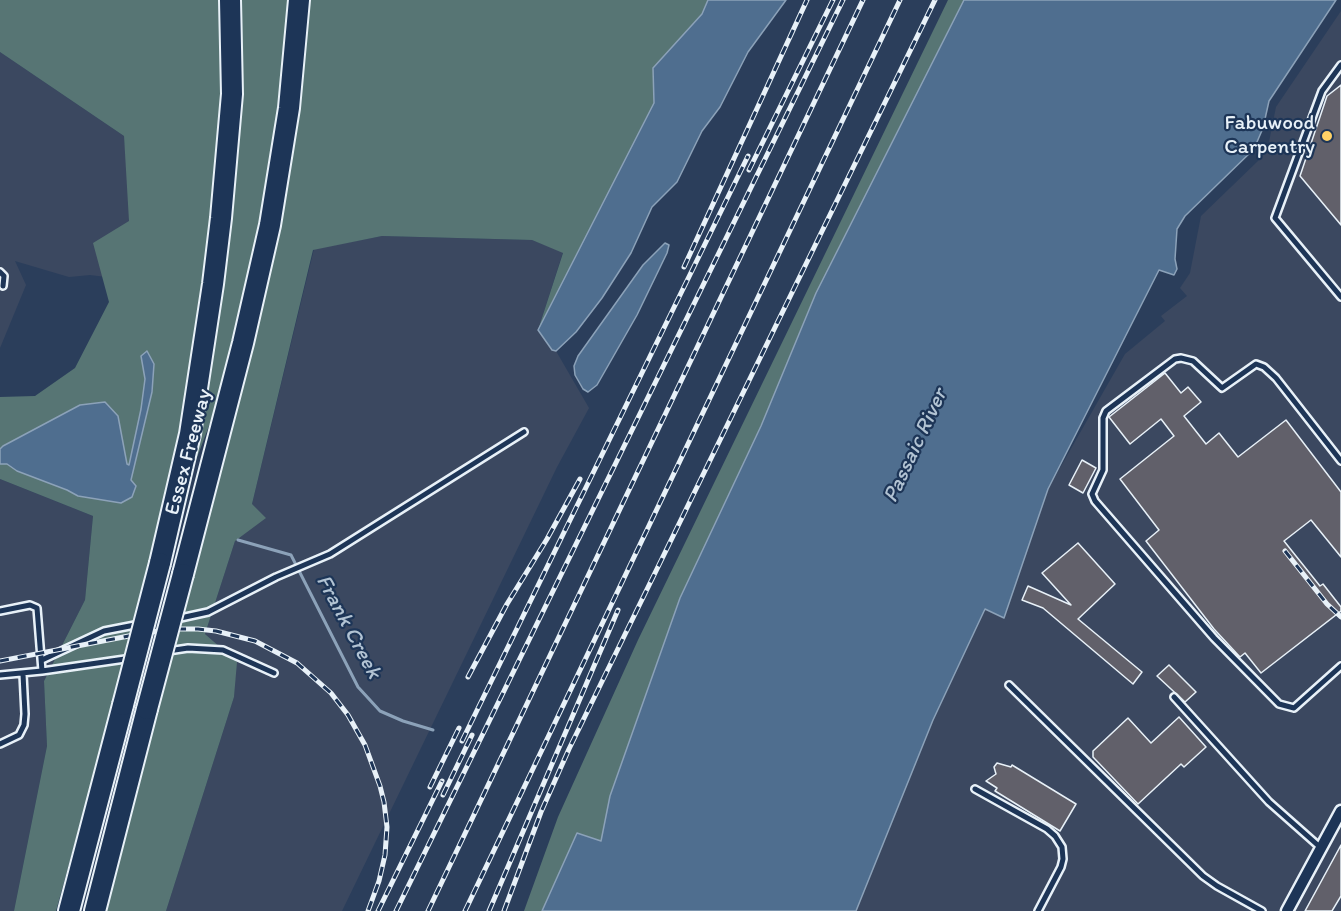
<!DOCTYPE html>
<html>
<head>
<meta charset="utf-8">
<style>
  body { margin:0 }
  canvas { display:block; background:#2b3e5b }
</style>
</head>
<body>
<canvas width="1341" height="911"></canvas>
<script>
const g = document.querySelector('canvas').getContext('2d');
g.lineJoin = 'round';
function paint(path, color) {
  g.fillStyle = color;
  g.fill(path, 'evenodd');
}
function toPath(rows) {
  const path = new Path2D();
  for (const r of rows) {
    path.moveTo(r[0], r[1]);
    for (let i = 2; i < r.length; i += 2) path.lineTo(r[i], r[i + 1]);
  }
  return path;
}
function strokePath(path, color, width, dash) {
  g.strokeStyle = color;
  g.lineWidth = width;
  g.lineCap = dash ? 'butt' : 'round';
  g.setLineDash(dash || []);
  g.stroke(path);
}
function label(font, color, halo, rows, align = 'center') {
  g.font = font + ' Itim,sans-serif';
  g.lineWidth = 4.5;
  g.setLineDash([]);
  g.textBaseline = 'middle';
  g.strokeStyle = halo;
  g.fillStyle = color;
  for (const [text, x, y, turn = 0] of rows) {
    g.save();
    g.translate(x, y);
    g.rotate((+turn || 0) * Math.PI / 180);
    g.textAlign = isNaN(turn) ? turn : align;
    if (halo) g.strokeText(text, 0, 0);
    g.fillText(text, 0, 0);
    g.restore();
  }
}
paint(toPath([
  [1341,11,1341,911,856,911,933,720,985,609,1004,618,1048,489,1125,354,1165,321,1161,316,1187,296,1180,288,1190,273,1201,216,1258,161,1268,147,1276,107],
  [0,52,124,136,139,281,90,275,69,277,15,261,26,285,0,348],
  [382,236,532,240,563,252,538,330,552,350,556,351,589,408,557,467,342,911,166,911,234,697,236,662,205,634,235,541,252,504,314,249],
  [0,479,93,516,85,600,44,681,47,746,14,911,0,911]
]), '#3b4860');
paint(toPath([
  [0,0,708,0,702,14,653,68,654,103,538,330,563,253,532,240,382,236,313,250,252,504,266,518,235,541,205,634,237,662,234,697,166,911,101,911,242,339,141,605,56,911,14,911,47,746,44,681,85,600,93,516,0,479,0,397,35,396,75,368,109,302,93,243,129,221,124,136,0,52],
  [948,0,964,0,816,293,761,426,680,598,610,796,601,842,577,833,542,911,524,911,558,817,638,640]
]), '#577574');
const water = toPath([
  [708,0,786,0,748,52,720,107,702,131,677,182,652,207,631,253,602,298,576,332,556,351,552,350,538,330,654,103,653,68,702,14,708,0],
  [964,0,1336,0,1269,101,1263,128,1254,149,1185,216,1177,229,1175,259,1177,269,1174,275,1159,270,1048,489,1004,618,985,609,933,720,856,911,542,911,577,833,601,841,610,796,680,598,761,426,816,293,964,0],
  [665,243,669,245,667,253,637,315,597,385,588,392,583,389,575,375,574,366,578,356,643,265,665,243],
  [147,351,154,364,152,392,131,480,136,486,132,497,121,503,78,496,67,490,17,471,7,464,0,464,0,449,3,446,80,405,105,402,118,416,127,464,129,465,141,409,145,379,141,356,147,351]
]);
paint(water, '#4f6e8f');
strokePath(water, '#8ca2b9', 1.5);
strokePath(toPath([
  [238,540,291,555,358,687,380,711,403,721,433,730]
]), '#8ca2b9', 3);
const building = toPath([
  [1341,85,1341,225,1300,176,1327,96,1341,85],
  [1165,373,1181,393,1188,387,1201,402,1184,416,1206,444,1219,433,1238,457,1286,420,1341,492,1341,557,1311,520,1284,541,1320,586,1323,584,1341,607,1341,611,1261,673,1245,653,1240,657,1214,629,1146,541,1159,530,1120,479,1174,436,1161,419,1130,444,1109,417,1165,373],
  [1082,460,1096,468,1083,493,1069,485,1082,460],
  [1078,543,1115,584,1078,619,1142,672,1133,684,1043,608,1022,600,1028,586,1071,605,1042,573,1078,543],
  [1169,665,1196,692,1185,702,1157,676,1169,665],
  [1179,717,1206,747,1184,767,1181,764,1138,804,1093,757,1093,751,1128,718,1151,743,1179,717],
  [997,763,1011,767,1012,765,1076,804,1060,831,995,791,997,788,986,781,996,774,994,767,997,763],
  [1341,845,1341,896,1332,911,1305,911,1341,845]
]);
paint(building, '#61606a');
strokePath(building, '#e8f1f8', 1.5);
const lane = toPath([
  [1341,65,1322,91,1275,218,1341,297],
  [0,272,4,276,3,286],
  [1341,461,1276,378,1264,367,1256,364,1222,388,1193,361,1181,358,1175,359,1106,411,1103,418,1103,470,1092,494,1095,501,1214,638,1279,704,1294,708,1341,666],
  [0,611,30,605,37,608,42,671],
  [176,619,208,612,276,577,330,554,524,432],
  [168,651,188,648,223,650,274,673],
  [42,660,104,631,140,624],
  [0,675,42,671,132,658],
  [1009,685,1203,876,1217,886,1262,911],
  [1174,697,1269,802,1321,848],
  [0,744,19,735,24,725,25,714,23,674],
  [975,789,1047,829,1055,836,1062,847,1063,859,1061,867,1038,911]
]);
const street = toPath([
  [1287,911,1341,811]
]);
const highway = toPath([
  [160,563,190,434,213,284,221,218,232,94,230,0],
  [183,574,243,343,270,225,289,108,299,0],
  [69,911,123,705],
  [95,911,147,709]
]);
strokePath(lane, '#e8f1f8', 10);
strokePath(street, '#e8f1f8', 15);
strokePath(highway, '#e8f1f8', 24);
strokePath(lane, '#1d3557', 5);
strokePath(street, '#1d3557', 10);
strokePath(highway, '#1d3557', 20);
const rail = toPath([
  [749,170,833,0],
  [684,267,807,0],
  [1285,551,1327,604,1341,617],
  [0,661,144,633,176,629,198,629,216,631,255,641,297,663,331,693,348,715,365,745,380,786,384,802,387,827,385,855,379,881,368,911],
  [468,677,507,604,547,539,580,479],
  [462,741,748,156],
  [430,787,459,728],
  [443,795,472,735],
  [378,911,442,781],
  [396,911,843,0],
  [428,911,863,0],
  [465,911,900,0],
  [489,911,618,610],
  [504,911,541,812,569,749,935,0]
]);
strokePath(rail, '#e8f1f8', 5);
strokePath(rail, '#1d3557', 3, [9]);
const highwayBridge = toPath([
  [123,705,160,563],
  [147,709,183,574]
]);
strokePath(highwayBridge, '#e8f1f8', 24, []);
strokePath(highwayBridge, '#1d3557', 20);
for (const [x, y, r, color] of [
  [1327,136,6,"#ffd166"]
]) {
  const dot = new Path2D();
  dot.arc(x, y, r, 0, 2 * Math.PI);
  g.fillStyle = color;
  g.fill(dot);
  strokePath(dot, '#1d3557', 2);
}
label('21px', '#e8f1f8', '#1d3557', [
  ["Fabuwood",1315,124],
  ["Carpentry",1315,148]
], 'right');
label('21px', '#e8f1f8', '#1d3557', [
  ["Essex Freeway",189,452,-75]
]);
label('italic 22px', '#b2c3d3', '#1d3557', [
  ["Passaic River",916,446,-65],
  ["Frank Creek",348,627,62]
]);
</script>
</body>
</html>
